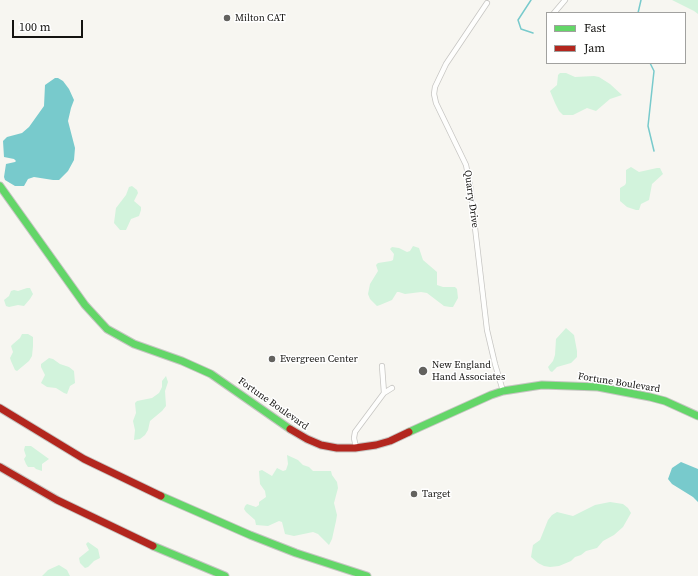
<!DOCTYPE html>
<html>
<head>
<meta charset="utf-8">
<style>
  body { margin:0 }
  #map { position:relative; width:698px; height:576px; overflow:hidden; background:#f7f6f1; font-family:"Source Serif 4",serif }
  canvas { display:block }
  .legend { position:absolute; left:546px; top:12px; width:140px; height:52px; box-sizing:border-box; background:#fff; border:1px solid #a1a19f; margin:0; padding:5px 7px; list-style:none; font-size:12px; color:#141310 }
  .legend li { display:flex; align-items:center; gap:8px; height:20px }
  .legend b { width:20px; border:1px solid #a1a19f }
  .scale { position:absolute; left:12px; top:20px; width:71px; height:18px; box-sizing:border-box; border:2px solid #141310; border-top:0; padding-left:5px; font-size:12px; line-height:14px; white-space:nowrap; color:#141310; -webkit-text-stroke:3px #fff; paint-order:stroke }
</style>
</head>
<body>
<div id="map">
<canvas width="698" height="576"></canvas>
<ul class="legend">
<li><b style="height:5px;background:#63d668"></b>Fast</li>
<li><b style="height:5px;background:#b3261e"></b>Jam</li>
</ul>
<div class="scale">100 m</div>
</div>
<script>
const g = document.querySelector('canvas').getContext('2d');
g.lineJoin = 'round';
function paint(path, color) {
  g.fillStyle = color;
  g.fill(path, 'evenodd');
}
function toPath(rows) {
  const path = new Path2D();
  for (const r of rows) {
    path.moveTo(r[0], r[1]);
    for (let i = 2; i < r.length; i += 2) path.lineTo(r[i], r[i + 1]);
  }
  return path;
}
function strokePath(path, color, width, dash) {
  g.strokeStyle = color;
  g.lineWidth = width;
  g.lineCap = dash ? 'butt' : 'round';
  g.setLineDash(dash || []);
  g.stroke(path);
}
function label(font, color, halo, rows, align = 'center') {
  g.font = font + ' "Source Serif 4",serif';
  g.lineWidth = 3;
  g.setLineDash([]);
  g.textBaseline = 'middle';
  g.strokeStyle = halo;
  g.fillStyle = color;
  for (const [text, x, y, turn = 0] of rows) {
    g.save();
    g.translate(x, y);
    g.rotate((+turn || 0) * Math.PI / 180);
    g.textAlign = isNaN(turn) ? turn : align;
    if (halo) g.strokeText(text, 0, 0);
    g.fillText(text, 0, 0);
    g.restore();
  }
}
paint(toPath([
  [672,0,698,0,698,14,694,11],
  [560,73,566,73,575,77,594,76,599,77,610,84,622,95,610,99,596,111,587,108,573,115,563,115,559,111,555,103,550,91,557,85,558,75],
  [631,167,639,172,657,168,660,168,663,174,652,184,649,200,641,204,639,210,636,210,627,207,620,201,620,188,625,185,626,183,626,170],
  [132,186,137,190,138,193,134,201,141,207,141,210,139,216,131,219,126,230,120,230,114,223,116,208,126,195,129,187],
  [413,246,419,248,423,260,437,272,437,285,443,287,455,287,457,289,458,298,453,307,450,307,444,306,427,293,421,292,405,294,399,292,397,292,392,300,380,305,377,306,370,299,368,294,370,284,378,271,376,265,378,263,391,261,393,260,394,254,390,249,392,247,399,248,407,252,410,251],
  [27,288,30,288,33,294,30,299,24,306,18,305,9,307,6,306,4,300,9,296,11,291,14,290,18,291],
  [566,328,574,335,577,351,577,357,571,363,557,367,552,372,550,371,548,367,553,361,555,355,556,339],
  [22,334,28,334,33,337,33,346,32,356,29,361,17,371,15,370,11,361,10,358,13,352,11,346,13,344,20,338],
  [49,358,53,359,60,364,69,367,74,371,75,383,70,386,67,394,64,393,56,388,47,387,41,383,45,375,41,367,41,364],
  [166,376,168,382,165,391,166,406,162,411,150,421,148,430,145,435,140,439,134,440,135,430,133,421,136,413,135,403,137,401,152,398,159,393,162,387,162,381],
  [25,446,31,446,49,459,42,464,42,471,36,469,34,467,28,467,26,464,24,459,26,456,24,450],
  [287,455,298,460,303,465,309,467,313,471,331,471,332,475,337,482,338,488,334,503,337,515,336,521,332,539,329,545,318,534,313,532,294,536,285,534,282,522,279,521,268,526,256,525,255,520,246,512,244,509,245,506,247,504,256,507,259,505,259,502,266,497,265,491,260,484,259,471,262,470,272,476,277,468,283,471,286,470,288,464],
  [610,502,623,504,628,508,631,513,623,527,614,535,603,541,597,548,586,551,581,555,575,557,571,561,559,566,550,567,544,566,538,563,531,557,533,545,540,540,548,520,552,515,557,512,573,516,595,505],
  [88,542,98,549,100,558,94,561,88,567,85,568,80,563,79,558,89,550,86,544],
  [59,565,67,570,70,576,42,576,48,570]
]), '#d2f3dc');
paint(toPath([
  [55,78,58,78,63,81,69,89,74,100,71,108,68,121,75,148,74,160,68,171,59,180,53,180,34,177,28,179,24,186,15,186,5,180,4,177,6,164,15,162,16,161,14,159,4,157,3,141,7,137,22,133,29,127,44,106,45,85],
  [681,462,698,469,698,502,693,497,672,484,668,479,672,468]
]), '#78cacc');
strokePath(toPath([
  [531,0,518,20,521,29,533,33],
  [638,13,641,0],
  [650,63,654,71,648,126,654,151]
]), '#78cacc', 1.5);
const street = toPath([
  [487,3,446,64,435,87,434,94,436,103,466,165,470,185,487,330,495,364,503,391],
  [554,13,565,0],
  [382,366,384,393,392,388],
  [356,448,354,438,355,432,384,393]
]);
const fast = toPath([
  [0,186,85,305,107,329,134,344,182,361,211,374,290,429],
  [409,432,491,395,503,391,542,385,598,387,650,397,665,401,698,416],
  [161,496,250,535,296,553,367,576],
  [153,546,225,576]
]);
const jam = toPath([
  [0,408,84,459,161,496],
  [290,429,307,439,321,445,337,448,355,448,376,445,390,441,409,432],
  [0,467,57,500,153,546]
]);
strokePath(street, '#c6c5c2', 6);
strokePath(fast, '#c6c5c2', 9);
strokePath(jam, '#c6c5c2', 9);
strokePath(street, '#fefefd', 4.5);
strokePath(fast, '#63d668', 7);
strokePath(jam, '#b3261e', 7);
for (const [x, y, r, color] of [
  [227,18,4,"#63625f"],
  [272,359,4,"#63625f"],
  [423,371,5,"#63625f"],
  [414,494,4,"#63625f"]
]) {
  const dot = new Path2D();
  dot.arc(x, y, r, 0, 2 * Math.PI);
  g.fillStyle = color;
  g.fill(dot);
  strokePath(dot, '#fff', 1.5);
}
label('10px', '#141310', '#fff', [
  ["Milton CAT",235,18],
  ["Evergreen Center",280,359],
  ["New England",432,365],
  ["Hand Associates",432,377],
  ["Target",422,494]
], 'left');
label('10px', '#141310', '#fff', [
  ["Quarry Drive",471,199,82],
  ["Fortune Boulevard",619,383,9],
  ["Fortune Boulevard",273,404,35]
]);
</script>
</body>
</html>
